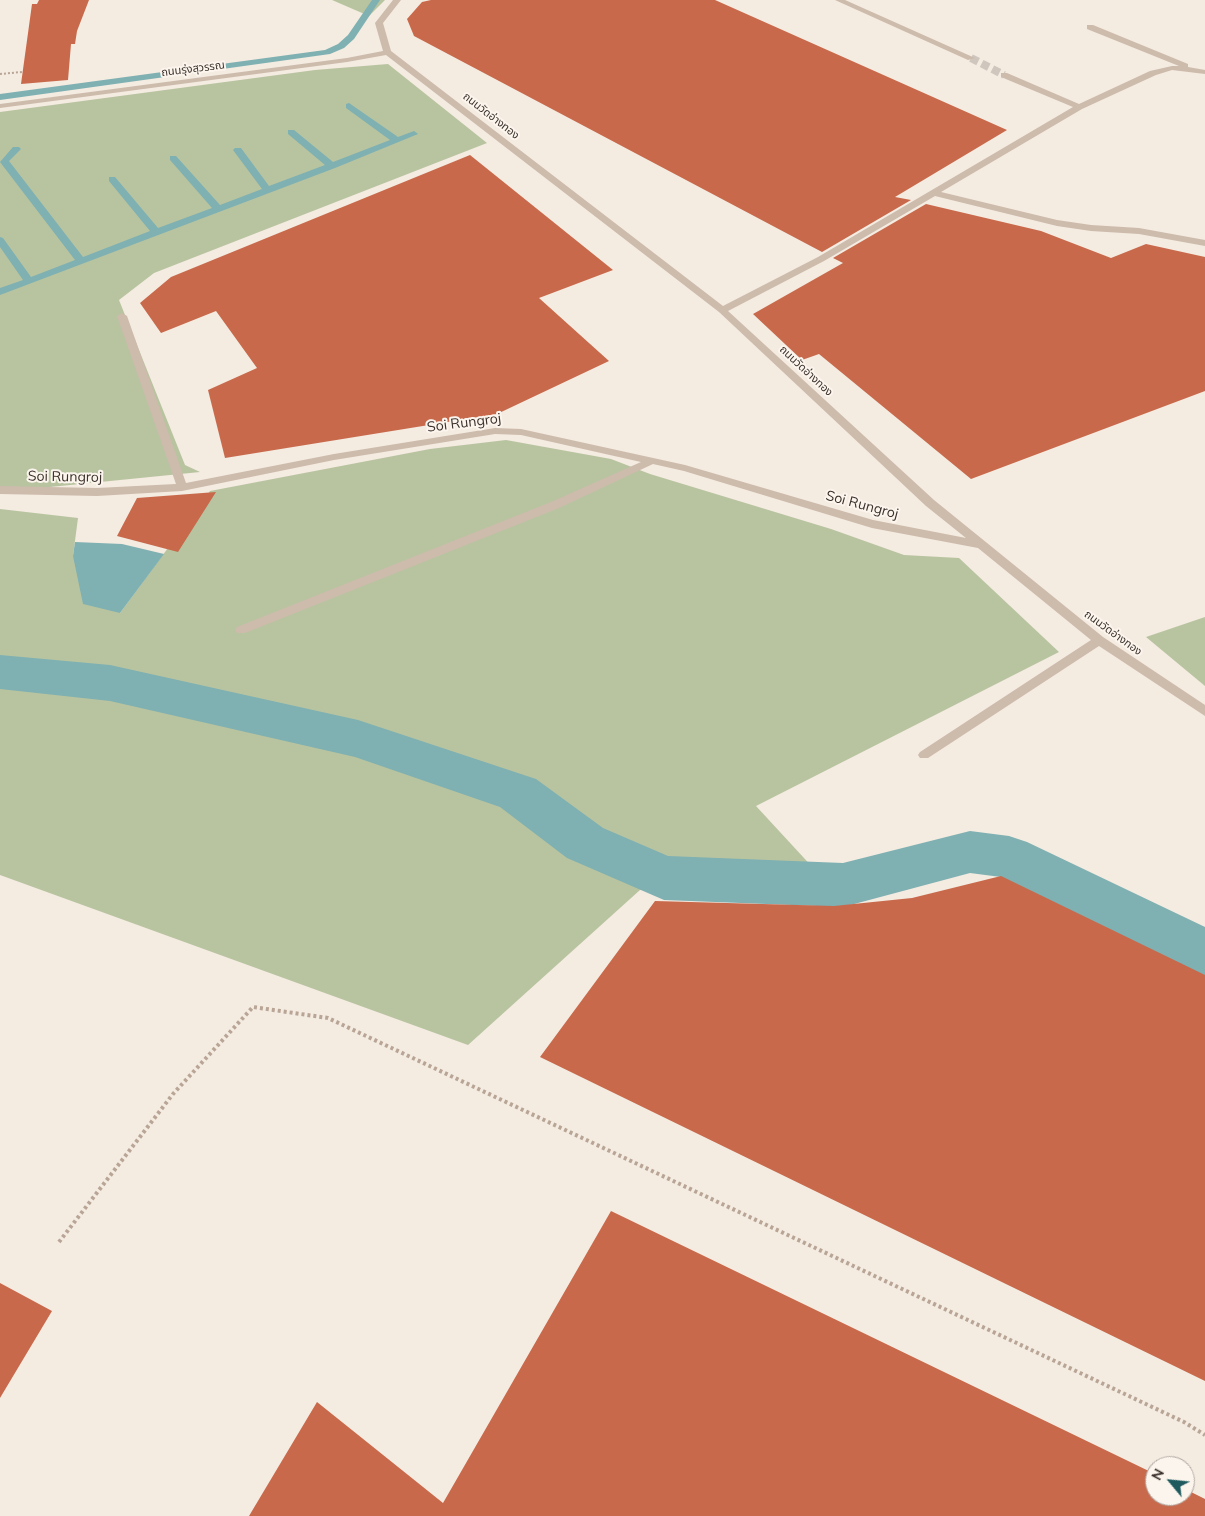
<!DOCTYPE html>
<html>
<head>
<meta charset="utf-8">
<style>
  body { margin:0 }
  #map { position:relative; width:1205px; height:1516px; overflow:hidden; background:#f4ebe1; font-family:Mulish,sans-serif }
  canvas { display:block }
  .north { position:absolute; left:1145px; top:1456px; width:50px; height:50px; box-sizing:border-box; background:#fbf5ee; border:1px solid #aea6a0; border-radius:50%; rotate:298deg; font-size:14px; font-weight:700; line-height:20px; text-align:center; color:#3b302b }
  .north::after { content:''; display:block; margin:auto; width:18px; height:22px; background:#1f5a5e; clip-path:polygon(50% 0,100% 100%,50% 72%,0 100%) }
</style>
</head>
<body>
<div id="map">
<canvas width="1205" height="1516"></canvas>
<div class="north">N</div>
</div>
<script>
const g = document.querySelector('canvas').getContext('2d');
g.lineJoin = 'round';
function paint(path, color) {
  g.fillStyle = color;
  g.fill(path, 'evenodd');
}
function toPath(rows) {
  const path = new Path2D();
  for (const r of rows) {
    path.moveTo(r[0], r[1]);
    for (let i = 2; i < r.length; i += 2) path.lineTo(r[i], r[i + 1]);
  }
  return path;
}
function strokePath(path, color, width, dash) {
  g.strokeStyle = color;
  g.lineWidth = width;
  g.lineCap = dash ? 'butt' : 'round';
  g.setLineDash(dash || []);
  g.stroke(path);
}
function label(font, color, halo, rows, align = 'center') {
  g.font = font + ' Mulish,"Noto Sans Thai",sans-serif';
  g.lineWidth = 4;
  g.setLineDash([]);
  g.textBaseline = 'middle';
  g.strokeStyle = halo;
  g.fillStyle = color;
  for (const [text, x, y, turn = 0] of rows) {
    g.save();
    g.translate(x, y);
    g.rotate((+turn || 0) * Math.PI / 180);
    g.textAlign = isNaN(turn) ? turn : align;
    if (halo) g.strokeText(text, 0, 0);
    g.fillText(text, 0, 0);
    g.restore();
  }
}
paint(toPath([
  [332,0,385,0,369,16],
  [388,64,487,143,154,273,119,300,185,465,200,472,0,492,0,112,315,70],
  [506,440,611,459,650,474,831,529,904,555,959,558,1059,652,756,806,828,884,640,890,468,1045,0,875,0,509,78,518,73,556,120,613,210,491,430,449],
  [1205,617,1205,686,1146,637]
]), '#b8c4a0');
paint(toPath([
  [75,542,122,544,164,554,120,613,83,604,73,556]
]), '#7fb0b2');
paint(toPath([
  [372,0,380,0,354,39,344,48,330,54,0,100,0,94,325,50,338,44,348,35,372,0],
  [349,103,398,137,414,131,418,134,335,168,0,295,0,288,23,280,0,247,0,237,3,238,31,277,75,260,0,162,13,147,19,147,21,149,9,161,83,257,150,231,109,181,109,177,115,177,158,228,212,208,170,160,170,156,176,156,220,205,262,189,233,150,235,148,241,148,269,186,325,165,288,134,288,130,294,130,333,162,390,140,346,108,346,104,349,103]
]), '#7fb0b2');
paint(toPath([
  [0,655,110,665,358,720,536,779,603,828,668,856,843,863,970,831,1009,836,1027,842,1205,927,1205,977,1186,970,1001,877,970,873,843,907,664,900,567,858,500,807,355,757,110,701,0,689,0,655]
]), '#7fb0b2');
paint(toPath([
  [39,0,89,0,77,31,75,44,71,44,68,80,21,84,32,4,37,4],
  [431,0,715,0,1007,130,895,197,911,200,822,252,414,36,407,19,422,2],
  [470,155,613,270,539,298,609,361,497,414,225,458,208,390,257,368,216,311,161,333,140,303,171,277],
  [926,204,1041,231,1111,258,1146,244,1205,257,1205,391,971,479,819,354,802,360,753,314,843,263,833,258],
  [216,492,178,552,117,536,137,498],
  [1001,876,1205,975,1205,1381,540,1057,655,901,834,906,912,898],
  [611,1211,1155,1474,1155,1496,1185,1496,1185,1489,1205,1499,1205,1516,249,1516,317,1402,443,1503],
  [0,1283,52,1311,0,1398]
]), '#c8694b');
strokePath(toPath([
  [971,58,1004,75]
]), '#cfc6bd', 8, [8, 4]);
strokePath(toPath([
  [0,74,22,72]
]), '#b9a596', 2, [2, 2]);
strokePath(toPath([
  [59,1242,173,1094,253,1007,328,1018,1184,1422,1205,1435]
]), '#b9a596', 4, [3, 3]);
paint(toPath([
  [393,0,401,0,383,23,391,51,723,306,818,257,1073,107,1001,77,1001,73,1007,73,1079,104,1150,71,1172,66,1179,66,1087,29,1087,25,1093,25,1188,64,1188,67,1205,70,1205,74,1172,70,1156,75,1082,109,941,192,1057,220,1091,225,1139,228,1205,240,1205,246,1139,234,1091,231,1057,226,935,196,824,261,728,311,934,500,1103,637,1205,705,1205,716,1099,646,928,758,920,758,918,755,920,752,1091,640,978,548,872,528,684,471,653,464,559,508,245,633,237,633,235,630,237,627,551,502,641,462,521,435,495,434,334,460,182,491,97,496,0,494,0,486,97,488,176,484,117,316,122,313,127,316,186,483,334,454,495,428,521,429,685,465,873,520,966,538,926,506,719,312,386,55,347,62,0,108,0,104,347,58,383,51,375,23,393,0],
  [835,0,845,0,975,58,968,60,835,0]
]), '#cdbbac');
label('11px', '#3b302b', '#fbf5ee', [
  ["ถนนรุ่งสุวรรณ",193,69,-7],
  ["ถนนวัดอ่างทอง",491,116,38],
  ["ถนนวัดอ่างทอง",806,371,43],
  ["ถนนวัดอ่างทอง",1113,633,36]
]);
label('14px', '#3b302b', '#fbf5ee', [
  ["Soi Rungroj",464,423,-7],
  ["Soi Rungroj",65,477,1],
  ["Soi Rungroj",862,505,15]
]);
</script>
</body>
</html>
